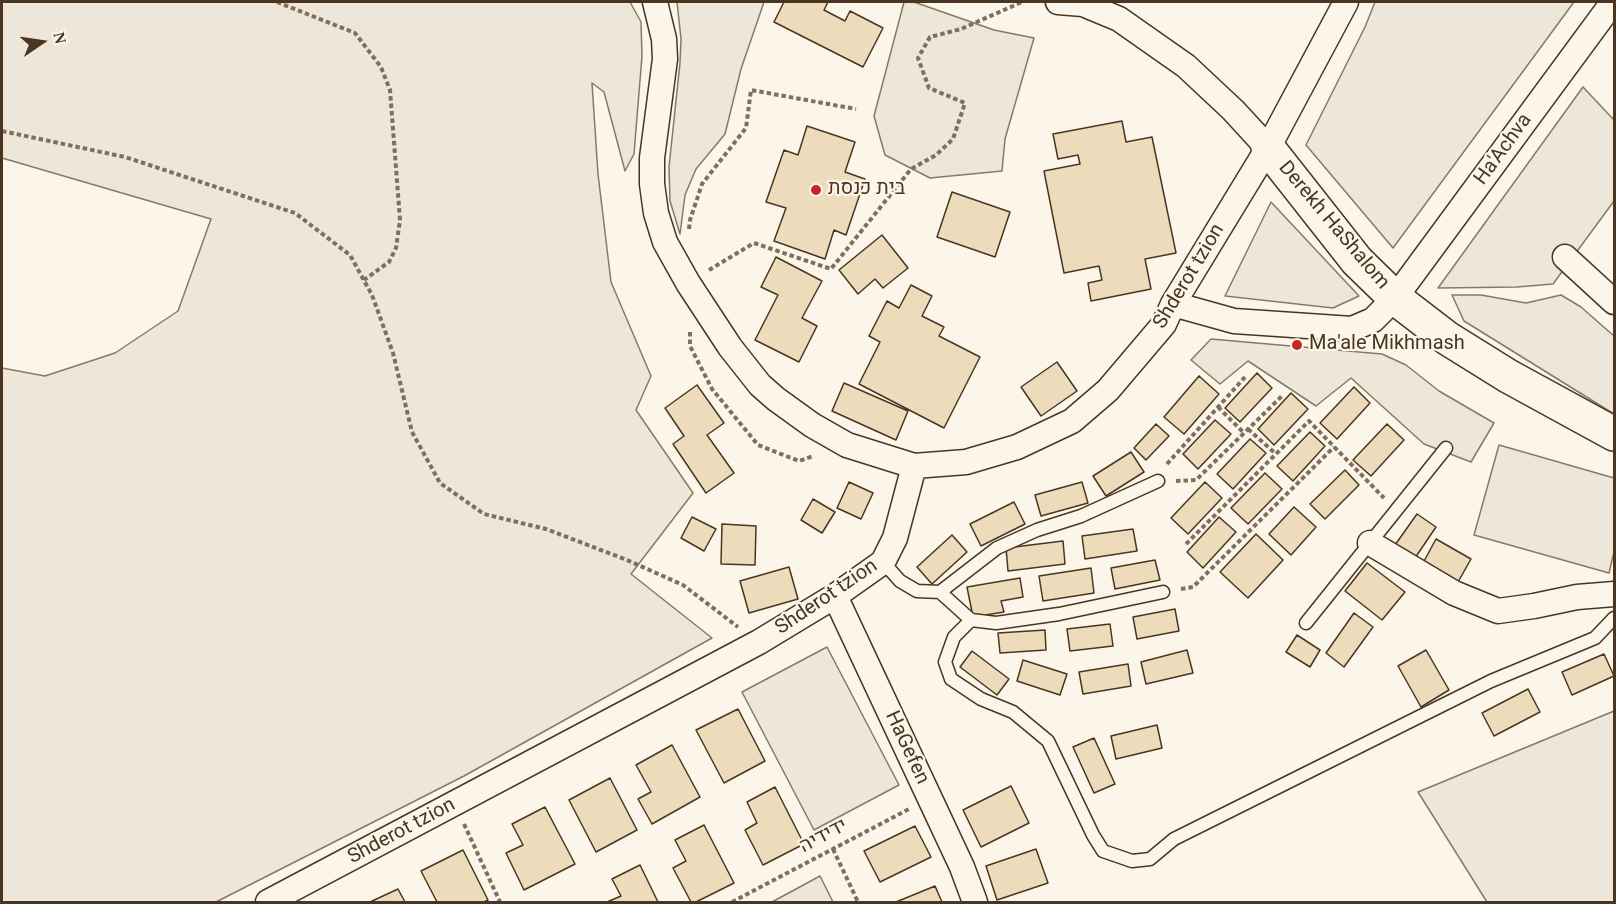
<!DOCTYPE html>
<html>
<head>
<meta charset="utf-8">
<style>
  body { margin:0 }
  #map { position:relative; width:1616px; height:904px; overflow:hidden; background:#fbf6e9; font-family:Georgia,serif }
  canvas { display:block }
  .frame { position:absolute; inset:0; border:3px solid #4a3520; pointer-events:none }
  .north { position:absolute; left:12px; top:12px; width:60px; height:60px; -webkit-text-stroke:4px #fbf6e9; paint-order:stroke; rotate:77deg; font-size:16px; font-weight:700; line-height:24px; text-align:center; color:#4a3520 }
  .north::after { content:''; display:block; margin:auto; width:21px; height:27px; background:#4a3520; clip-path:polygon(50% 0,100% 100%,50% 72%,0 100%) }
</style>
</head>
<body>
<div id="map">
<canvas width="1616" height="904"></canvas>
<div class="frame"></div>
<div class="north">N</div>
</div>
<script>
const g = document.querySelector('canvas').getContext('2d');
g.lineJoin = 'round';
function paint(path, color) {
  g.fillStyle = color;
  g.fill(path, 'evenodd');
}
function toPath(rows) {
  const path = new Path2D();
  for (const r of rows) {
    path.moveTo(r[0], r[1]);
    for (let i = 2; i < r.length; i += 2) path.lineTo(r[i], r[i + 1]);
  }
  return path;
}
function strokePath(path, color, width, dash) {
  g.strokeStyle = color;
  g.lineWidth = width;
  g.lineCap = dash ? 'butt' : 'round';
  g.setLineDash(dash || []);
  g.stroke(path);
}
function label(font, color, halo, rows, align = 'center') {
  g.font = font + ' Georgia,Heebo,serif';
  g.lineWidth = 4.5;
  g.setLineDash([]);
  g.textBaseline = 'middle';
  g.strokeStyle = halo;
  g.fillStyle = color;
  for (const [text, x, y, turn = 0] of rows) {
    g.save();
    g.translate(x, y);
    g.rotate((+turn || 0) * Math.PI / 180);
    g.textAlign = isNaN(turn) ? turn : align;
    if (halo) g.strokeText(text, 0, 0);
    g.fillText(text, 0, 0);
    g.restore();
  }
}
const green = toPath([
  [2,2,630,2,641,22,642,56,634,154,625,171,604,92,592,83,598,174,611,282,651,376,636,410,693,493,631,574,712,638,464,776,216,902,2,902,2,368,45,376,115,353,178,311,211,219,2,158,2,2],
  [677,2,764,2,741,69,725,134,696,169,685,195,680,234,670,201,669,167,680,63,681,39,677,2],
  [904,2,914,2,994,30,1034,38,1005,139,1002,171,930,178,885,155,874,116,904,2],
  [1375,2,1574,2,1393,248,1306,145,1365,27,1375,2],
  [1583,87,1614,120,1614,201,1553,284,1517,287,1438,288,1583,87],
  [1271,202,1359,296,1333,308,1225,296,1271,202],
  [1452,295,1481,295,1526,303,1561,295,1581,307,1614,336,1614,414,1464,321,1452,295],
  [1211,339,1382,354,1406,365,1439,391,1494,423,1471,462,1424,444,1351,378,1316,406,1248,361,1220,384,1191,360,1211,339],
  [1499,445,1614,478,1614,552,1609,573,1474,535,1499,445],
  [827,647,899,785,814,830,742,692,827,647],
  [1614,711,1614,902,1487,902,1418,792,1614,711],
  [820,876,833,902,772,902,820,876]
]);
paint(green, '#ede6d9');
strokePath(green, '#887966', 1.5);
const building = toPath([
  [784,2,828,2,824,10,845,21,850,11,883,28,863,67,774,22,784,2],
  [1122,121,1126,142,1152,137,1176,253,1145,259,1151,289,1091,301,1088,283,1102,280,1099,266,1064,273,1044,171,1080,164,1078,155,1058,159,1053,134,1122,121],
  [807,126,855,142,845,172,865,179,846,235,834,230,825,259,774,241,786,208,766,202,784,150,798,155,807,126],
  [952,192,1010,212,995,257,937,237,952,192],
  [882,235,908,268,883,288,875,279,858,294,839,270,882,235],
  [776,257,822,281,802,318,817,326,799,362,755,340,778,295,761,287,776,257],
  [911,285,932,296,922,316,944,327,939,336,980,357,944,428,859,384,880,342,869,336,887,301,899,308,911,285],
  [1057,362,1077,391,1041,416,1021,387,1057,362],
  [1257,373,1272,388,1240,422,1225,408,1257,373],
  [1199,376,1219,394,1184,434,1164,417,1199,376],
  [844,383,908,411,896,440,832,411,844,383],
  [697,385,724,423,707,435,734,473,706,493,673,444,684,436,665,408,697,385],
  [1354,387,1370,403,1337,439,1320,423,1354,387],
  [1291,393,1308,409,1274,445,1258,429,1291,393],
  [1215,420,1231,434,1198,469,1183,454,1215,420],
  [1156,424,1169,436,1146,460,1134,448,1156,424],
  [1387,424,1404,440,1371,476,1353,460,1387,424],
  [1310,432,1325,446,1293,481,1277,466,1310,432],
  [1250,439,1266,453,1233,489,1217,474,1250,439],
  [1131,452,1144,472,1106,496,1093,476,1131,452],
  [1345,470,1359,485,1325,519,1310,504,1345,470],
  [1265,473,1282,489,1248,524,1231,508,1265,473],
  [849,482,873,493,861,519,837,508,849,482],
  [1082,482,1088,503,1041,516,1035,495,1082,482],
  [1205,482,1222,498,1188,534,1171,518,1205,482],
  [813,499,835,512,822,533,801,520,813,499],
  [1014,502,1025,524,981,546,970,524,1014,502],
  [1294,507,1316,527,1291,555,1269,534,1294,507],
  [1417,514,1436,527,1415,558,1395,545,1417,514],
  [692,517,716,529,704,551,681,538,692,517],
  [1219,517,1236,532,1203,568,1187,552,1219,517],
  [722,524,756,526,755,565,721,564,722,524],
  [1133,529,1137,551,1085,559,1082,536,1133,529],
  [1256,534,1283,560,1248,598,1220,572,1256,534],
  [952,535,967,552,932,584,917,567,952,535],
  [1436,539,1471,559,1458,582,1423,563,1436,539],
  [1063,541,1065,564,1008,571,1006,548,1063,541],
  [1155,560,1160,580,1115,589,1111,568,1155,560],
  [1367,563,1405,592,1382,620,1345,591,1367,563],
  [789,567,798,599,749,613,740,581,789,567],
  [1091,568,1094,593,1043,601,1039,576,1091,568],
  [1020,578,1023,597,1001,601,1004,612,973,617,967,587,1020,578],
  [1175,609,1179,631,1137,639,1133,617,1175,609],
  [1354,613,1373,627,1344,667,1326,653,1354,613],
  [1110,624,1113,646,1070,651,1067,629,1110,624],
  [1045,630,1046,650,1000,653,998,633,1045,630],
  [1297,635,1320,650,1310,667,1286,652,1297,635],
  [1187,650,1193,673,1146,684,1141,662,1187,650],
  [1426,650,1449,690,1421,707,1398,666,1426,650],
  [972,651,1009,679,997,695,960,667,972,651],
  [1604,654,1614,676,1572,695,1562,672,1604,654],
  [1023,660,1067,674,1060,695,1017,681,1023,660],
  [1128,664,1131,686,1083,694,1079,672,1128,664],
  [1528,689,1540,712,1494,736,1482,713,1528,689],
  [738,709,765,761,724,783,696,730,738,709],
  [1157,725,1162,748,1116,759,1111,736,1157,725],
  [1094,738,1115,784,1094,793,1073,747,1094,738],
  [672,745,700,797,652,824,638,799,651,792,636,765,672,745],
  [610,778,637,830,596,852,569,800,610,778],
  [1011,786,1029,823,981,847,963,810,1011,786],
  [775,787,804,844,763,865,745,830,757,823,747,802,775,787],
  [545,807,575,864,524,890,506,853,523,845,512,824,545,807],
  [704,825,734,883,696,902,691,902,673,868,686,861,675,840,704,825],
  [915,826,931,857,880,882,864,851,915,826],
  [1036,849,1048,883,997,900,986,866,1036,849],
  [463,850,488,900,484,902,437,902,421,871,463,850],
  [640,865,658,902,607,902,621,896,612,879,640,865],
  [935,886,942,902,896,902,935,886],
  [398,889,405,902,370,902,398,889]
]);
paint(building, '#ecdcbc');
strokePath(building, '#4a3520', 1.5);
const lane = toPath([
  [883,562,900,581,917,591,940,592,997,548,1037,530,1081,516,1158,481],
  [940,592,971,620,996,623,1059,614,1163,592],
  [971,620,954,637,945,662,951,679,981,699,1013,712,1048,741,1093,835,1103,851,1132,861,1150,859,1174,839,1491,681,1595,638,1614,618],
  [1306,623,1446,448]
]);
const street = toPath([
  [655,2,664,39,665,59,652,158,652,184,656,213,665,242,688,283,730,347,760,385,776,399,812,425,847,445,914,466],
  [1058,2,1083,4,1119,19,1186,66,1233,110,1268,148],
  [1565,257,1614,302],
  [1173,304,1234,321,1352,329,1373,320,1395,298,1613,2],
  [1370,543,1454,593,1498,611,1534,606,1577,597,1614,594],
  [835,596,962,867,975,902],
  [268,902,759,642,835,596,883,562,895,538,914,466,966,462,1017,447,1072,421,1108,390,1164,324,1173,304,1268,148,1346,2]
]);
const secondary = toPath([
  [1268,148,1357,261,1395,298,1447,338,1508,376,1614,434]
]);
strokePath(lane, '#4a3520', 15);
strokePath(street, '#4a3520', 27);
strokePath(secondary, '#4a3520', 36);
strokePath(toPath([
  [277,2,355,33,381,67,390,90,400,220,396,248,389,262,364,280],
  [2,131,125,157,295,213,350,255,372,295,393,353,412,432,440,483,484,514,546,529,627,560,683,585,738,627],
  [689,229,690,220,702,184,746,128,751,90,856,109],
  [709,270,754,243,831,269,911,169,936,155,953,139,965,103,929,88,918,58,930,37,961,29,1022,2],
  [690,332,690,346,712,389,758,445,799,461,813,456],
  [1218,407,1244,433],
  [1248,429,1276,454],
  [1167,464,1245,377],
  [1176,481,1196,480,1282,396],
  [1186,544,1309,421,1384,498],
  [1181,589,1193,587,1334,447],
  [464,824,500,902],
  [833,849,858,902],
  [732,902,909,809]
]), '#7f6f5c', 4, [4.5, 3]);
strokePath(lane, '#fbf6e9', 12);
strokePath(street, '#fbf6e9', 24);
strokePath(secondary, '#fbf6e9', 33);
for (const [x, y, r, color] of [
  [816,190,6,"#c62828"],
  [1297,345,6,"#c62828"]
]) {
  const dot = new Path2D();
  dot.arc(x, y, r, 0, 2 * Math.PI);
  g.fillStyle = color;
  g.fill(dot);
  strokePath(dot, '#fbf6e9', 2);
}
label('20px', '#4a3520', '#fbf6e9', [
  ["Ha'Achva",1504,150,-54],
  ["Derekh HaShalom",1333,226,50],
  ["Shderot tzion",1190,277,-59],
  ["Shderot tzion",827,598,-34],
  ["HaGefen",906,748,65],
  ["Shderot tzion",402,832,-28],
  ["ידידיה",824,837,-28]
]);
label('20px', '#4a3520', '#fbf6e9', [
  ["בית כנסת",828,190],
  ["Ma'ale Mikhmash",1309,345]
], 'left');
</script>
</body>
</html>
